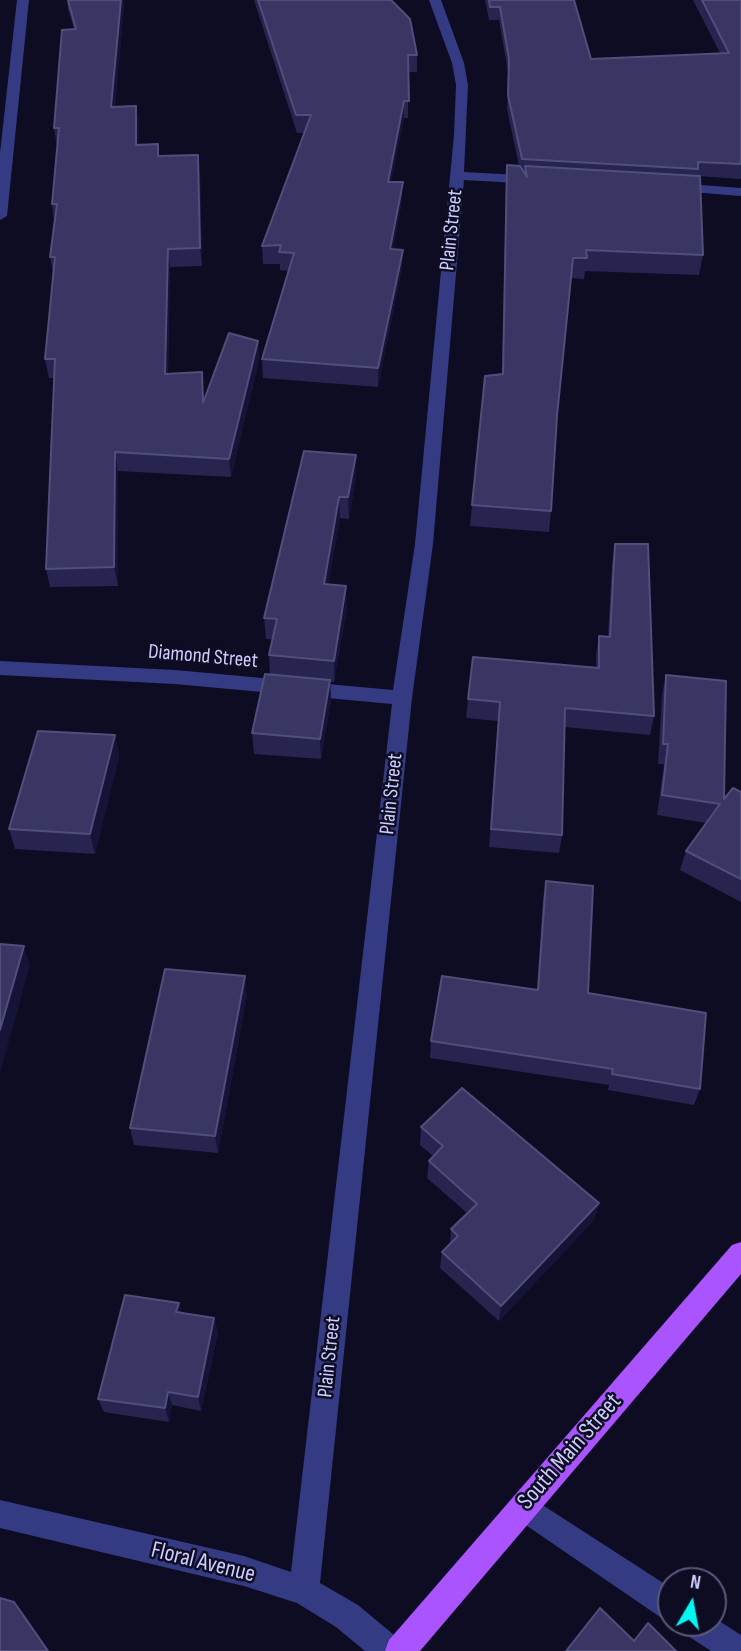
<!DOCTYPE html>
<html>
<head>
<meta charset="utf-8">
<style>
  body { margin:0 }
  #map { position:relative; width:741px; height:1651px; overflow:hidden; background:#0d0c22; font-family:"Sofia Sans Condensed",sans-serif }
  canvas { display:block }
  .north { position:absolute; left:657px; top:1567px; width:70px; height:70px; box-sizing:border-box; background:#0d0c22; border:2px solid #5a597a; border-radius:50%; rotate:10deg; font-size:19px; font-weight:700; line-height:28px; text-align:center; color:#cdcdff }
  .north::after { content:''; display:block; margin:auto; width:24px; height:32px; background:#00f8f2; clip-path:polygon(50% 0,100% 100%,50% 72%,0 100%) }
</style>
</head>
<body>
<div id="map">
<canvas width="741" height="1651"></canvas>
<div class="north">N</div>
</div>
<script>
const g = document.querySelector('canvas').getContext('2d');
g.lineJoin = 'round';
function toPath(rows) {
  const path = new Path2D();
  for (const r of rows) {
    path.moveTo(r[0], r[1]);
    for (let i = 2; i < r.length; i += 2) path.lineTo(r[i], r[i + 1]);
  }
  return path;
}
function paint(path, color) {
  g.fillStyle = color;
  g.fill(path, 'evenodd');
}
function strokePath(path, color, width, dash) {
  g.strokeStyle = color;
  g.lineWidth = width;
  g.lineCap = dash ? 'butt' : 'round';
  g.setLineDash(dash || []);
  g.stroke(path);
}
function label(font, color, halo, rows, align = 'center') {
  g.font = font + ' "Sofia Sans Condensed",sans-serif';
  g.lineWidth = 5;
  g.setLineDash([]);
  g.textBaseline = 'middle';
  g.strokeStyle = halo;
  g.fillStyle = color;
  for (const [text, x, y, turn = 0] of rows) {
    g.save();
    g.translate(x, y);
    g.rotate((+turn || 0) * Math.PI / 180);
    g.textAlign = isNaN(turn) ? turn : align;
    if (halo) g.strokeText(text, 0, 0);
    g.fillText(text, 0, 0);
    g.restore();
  }
}
paint(toPath([
  [17,0,29,0,7,216,0,220,0,153,17,0],
  [429,0,441,0,464,63,468,85,464,172,536,176,543,180,536,184,464,180,433,544,412,698,320,1583,358,1605,400,1640,404,1651,365,1651,336,1627,297,1603,244,1586,0,1528,0,1500,244,1556,291,1572,392,704,175,684,0,675,0,661,175,670,393,690,415,544,454,135,456,85,452,63,429,0],
  [673,183,741,188,741,196,668,190,668,184,673,183],
  [524,1493,671,1588,671,1621,660,1617,514,1517,510,1507,514,1497,524,1493],
  [713,1617,741,1635,741,1651,711,1651,685,1634,681,1623,713,1623,713,1617]
]), '#353b83');
paint(toPath([
  [741,1242,741,1274,420,1651,385,1651,389,1640,732,1245,741,1242]
]), '#aa54ff');
paint(toPath([
  [67,0,123,0,124,4,115,107,139,124,138,145,158,144,159,156,200,172,202,266,170,267,168,373,204,391,204,399,258,341,259,360,231,477,118,471,118,586,50,587,46,569,54,378,49,378,45,359,53,273,50,257,54,221,52,204,57,146,54,128,74,29,68,9],
  [254,0,391,0,417,55,417,72,408,72,408,118,404,118,391,182,402,200,393,249,402,268,378,387,263,378,262,359,289,271,280,270,280,264,263,264,262,246,305,133,297,133],
  [485,0,574,0,591,59,720,53,693,0,741,0,741,179,697,176,703,255,699,275,585,271,584,279,571,278,557,416,551,511,549,532,470,526,472,505,502,375,506,185,507,165,519,166,507,109,508,72,499,20,489,20],
  [304,451,356,476,349,519,340,518,328,585,347,607,334,682,330,682,331,701,321,759,254,754,252,733,270,675,269,655,272,639,266,639,264,618],
  [615,544,654,716,650,735,565,727,562,835,559,853,489,847,498,721,466,718,468,699,596,668,596,655,599,636,608,637,612,563],
  [666,675,724,799,741,792,741,902,680,870,686,851,706,823,657,815,664,764,658,764,662,695],
  [115,735,119,756,95,854,15,849,9,829],
  [546,881,588,993,700,1089,694,1105,608,1090,609,1085,430,1058,431,1041,537,990,543,899],
  [247,995,218,1153,134,1145,130,1128],
  [421,1127,599,1203,594,1220,499,1321,440,1268,442,1252,450,1244,451,1229,467,1213,427,1178,429,1161,433,1156,420,1145],
  [179,1303,182,1313,214,1318,218,1333,201,1411,172,1405,169,1422,104,1412,98,1399]
]), '#272450');
paint(toPath([
  [121,0,123,0,124,4,114,125,111,107],
  [404,101,404,118,388,200,388,182],
  [136,106,139,124,138,163,136,145],
  [198,155,200,172,202,266,200,248],
  [403,182,402,200,390,267,390,249],
  [168,249,170,267,167,392,165,374],
  [403,250,402,268,378,387,378,368],
  [258,341,259,360,231,477,229,459],
  [115,452,118,471,118,586,114,567],
  [356,455,356,476,349,519,348,497],
  [339,497,340,518,325,605,324,584],
  [346,586,347,607,334,682,334,661],
  [330,680,331,701,321,759,320,739],
  [115,735,119,756,95,854,90,834],
  [24,946,30,966,0,1073,0,1030],
  [245,976,247,995,218,1153,215,1136],
  [599,1203,594,1220,499,1321,501,1306],
  [179,1303,183,1318,176,1312],
  [214,1318,218,1333,201,1411,198,1397],
  [168,1392,172,1405,169,1422,165,1408],
  [14,1602,23,1612,50,1651,48,1651]
]), '#151336');
const building = toPath([
  [68,0,121,0,111,107,136,106,136,145,158,144,158,156,198,155,200,248,168,249,165,374,202,372,203,403,229,333,258,341,229,459,115,452,114,567,46,569,55,359,45,359,55,257,50,257,57,204,52,204,59,128,54,128,62,30,76,29,68,0],
  [258,0,391,0,410,19,417,55,408,55,409,101,404,101,388,182,403,182,390,249,403,250,378,368,262,359,294,253,279,252,281,245,262,246,311,115,296,115,258,0],
  [489,0,574,0,591,59,729,53,702,0,741,0,741,164,698,162,698,169,522,159,508,95,509,59,500,7,490,7,489,0],
  [507,165,520,166,527,177,525,166,700,176,703,255,586,250,587,258,573,258,557,416,551,511,472,505,485,376,503,374,507,165],
  [304,451,356,455,348,497,339,497,324,584,346,586,334,661,269,655,277,619,264,618,304,451],
  [615,544,648,544,654,716,565,708,562,835,491,829,500,702,468,699,473,657,599,668,599,636,610,637,615,544],
  [265,674,330,680,320,739,252,733,265,674],
  [666,675,726,681,724,799,733,788,741,792,741,879,686,851,720,804,662,795,668,744,663,744,666,675],
  [38,731,115,735,90,834,9,829,38,731],
  [546,881,593,886,588,993,706,1013,700,1089,612,1074,613,1069,431,1041,442,976,538,990,546,881],
  [0,944,24,946,0,1030,0,944],
  [165,969,245,976,215,1136,130,1128,165,969],
  [462,1088,599,1203,501,1306,442,1252,458,1236,451,1229,477,1204,429,1161,443,1146,421,1127,462,1088],
  [125,1295,179,1303,176,1312,214,1318,198,1397,168,1392,165,1408,98,1399,125,1295],
  [0,1598,14,1602,48,1651,0,1651,0,1598],
  [600,1608,634,1641,648,1623,676,1651,566,1651,600,1608]
]);
paint(building, '#393663');
strokePath(building, '#504e7b', 2);
label('21px', '#cdcdff', '#0d0c22', [
  ["Plain Street",452,230,-84],
  ["Diamond Street",203,657,5],
  ["Plain Street",392,794,-84],
  ["Plain Street",330,1357,-84]
]);
label('24px', '#cdcdff', '#0d0c22', [
  ["South Main Street",570,1452,-49],
  ["Floral Avenue",203,1563,14]
]);
</script>
</body>
</html>
